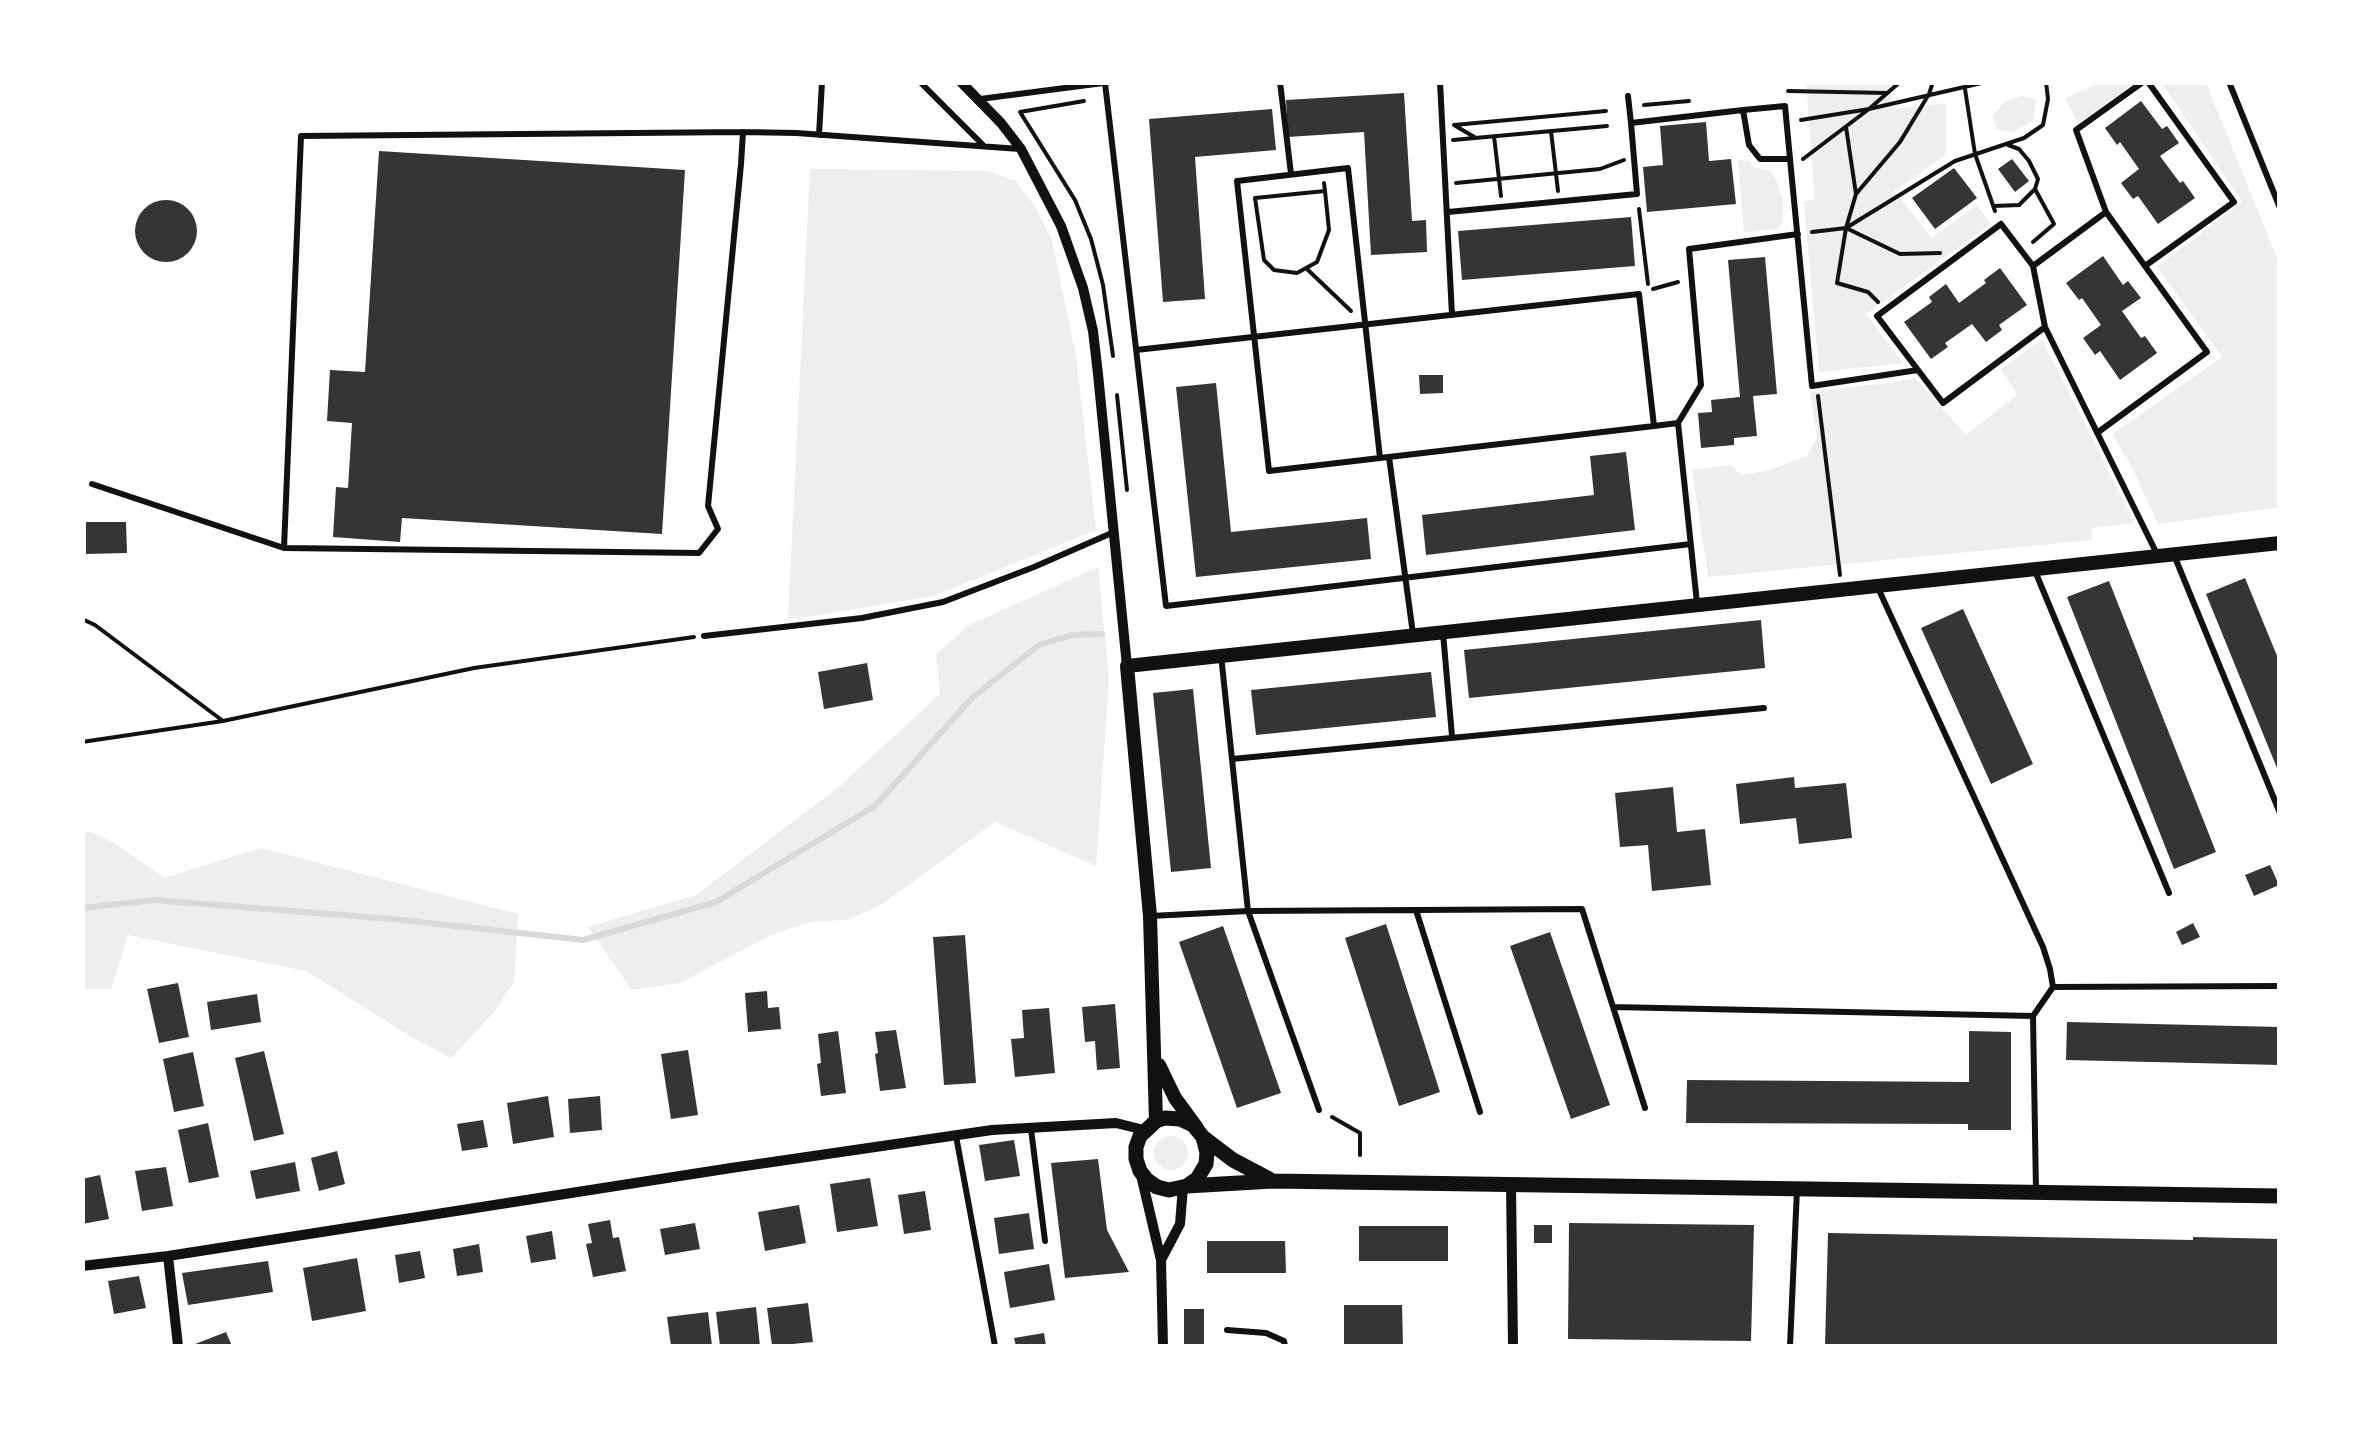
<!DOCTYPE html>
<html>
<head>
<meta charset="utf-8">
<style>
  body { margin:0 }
  #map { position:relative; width:2362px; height:1429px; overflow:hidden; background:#fff; font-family:"Noto Sans",sans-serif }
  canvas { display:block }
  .frame { position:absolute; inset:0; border:85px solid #fff; pointer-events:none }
</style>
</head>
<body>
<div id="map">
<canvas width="2362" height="1429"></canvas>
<div class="frame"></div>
</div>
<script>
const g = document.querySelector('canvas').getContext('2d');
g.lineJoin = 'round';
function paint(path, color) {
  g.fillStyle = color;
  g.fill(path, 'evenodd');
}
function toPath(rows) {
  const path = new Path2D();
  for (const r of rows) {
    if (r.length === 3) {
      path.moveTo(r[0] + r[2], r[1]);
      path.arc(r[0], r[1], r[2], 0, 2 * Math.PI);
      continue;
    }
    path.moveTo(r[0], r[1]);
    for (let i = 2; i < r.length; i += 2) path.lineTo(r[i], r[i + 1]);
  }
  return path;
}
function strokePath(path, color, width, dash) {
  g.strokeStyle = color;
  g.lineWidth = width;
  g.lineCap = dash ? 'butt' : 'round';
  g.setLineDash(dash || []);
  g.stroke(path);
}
paint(toPath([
  [1806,83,1888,83,1894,109,1946,103,1946,155,1894,191,1932,238,1977,205,1991,224,1866,314,1903,363,1819,372,1804,202,1815,199],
  [2100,83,2135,83,2078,123,2065,98],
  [2162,83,2206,83,2279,263,2280,507,2158,524,2133,470,2113,434,2222,357,2157,267,2242,202],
  [2022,96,2036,100,2033,121,2013,132,1997,129,1992,116,2006,101],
  [1738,160,1749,161,1756,168,1770,171,1777,181,1783,203,1783,222,1776,229,1744,233],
  [810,169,988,171,1016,181,1034,205,1052,240,1076,356,1096,530,934,596,788,620],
  [2042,340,2135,523,2091,528,2092,540,1708,577,1692,470,1731,465,1741,475,1767,471,1807,456,1817,438,1810,392,1889,383,1915,378,1966,435,2017,395,2001,369],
  [1098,567,1109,679,1096,866,995,822,882,904,848,920,813,921,771,935,680,983,632,990,588,927,696,895,839,787,940,694,936,654,969,625],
  [89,831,114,843,164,878,261,848,518,914,514,982,495,1011,451,1058,413,1038,306,971,128,935,111,989,83,989,82,836],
  [1171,1153,17]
]), '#eee');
strokePath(toPath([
  [82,908,154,900,393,919,583,940,716,902,875,806,973,697,1039,645,1072,635,1102,634]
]), '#d9d9d9', 6);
paint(toPath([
  [1404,93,1412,221,1426,220,1427,252,1371,255,1364,132,1288,137,1286,100],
  [2141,101,2162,129,2167,126,2179,143,2160,156,2180,183,2183,181,2195,198,2158,224,2138,196,2133,199,2121,183,2139,169,2120,142,2117,145,2105,128],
  [1272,109,1276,150,1195,157,1205,299,1163,302,1149,119],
  [1706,122,1709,161,1731,159,1736,204,1647,212,1643,167,1663,165,1660,126],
  [379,151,685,170,662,534,402,518,400,542,333,537,336,487,348,488,352,423,327,421,330,370,365,372],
  [2012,159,2029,181,2015,192,1998,169],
  [1954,168,1977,198,1935,229,1912,198],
  [166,231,31],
  [1631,217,1635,266,1462,280,1458,231],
  [2103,256,2123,285,2128,281,2141,298,2122,311,2141,338,2145,336,2157,353,2120,380,2100,351,2095,355,2083,338,2101,325,2082,298,2079,300,2066,283],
  [1765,257,1777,394,1753,396,1757,436,1734,438,1734,445,1701,448,1698,413,1712,412,1711,400,1740,397,1728,260],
  [2000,268,2027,305,1999,325,2002,330,1986,342,1972,324,1945,343,1948,347,1931,359,1904,322,1932,302,1929,297,1946,284,1959,303,1986,283,1984,280],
  [1419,375,1443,375,1443,393,1420,394],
  [1216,383,1231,532,1367,518,1371,559,1196,577,1176,387],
  [1626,452,1635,530,1426,555,1422,515,1594,495,1590,456],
  [86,522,126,522,127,553,86,554],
  [2245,578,2280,663,2279,773,2206,594],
  [2109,581,2216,852,2174,869,2067,597],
  [1963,609,2033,764,1991,784,1921,628],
  [1761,620,1765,668,1469,698,1464,650],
  [867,663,873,700,824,709,818,672],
  [1431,672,1436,717,1256,735,1251,690],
  [1193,689,1211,868,1171,872,1153,693],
  [1794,777,1795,788,1846,783,1852,838,1799,844,1796,818,1740,824,1736,784],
  [1673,787,1677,832,1705,829,1711,885,1652,891,1648,845,1620,847,1615,793],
  [2270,865,2279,885,2254,896,2245,875],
  [2193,923,2200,937,2182,945,2176,932],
  [1386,924,1440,1092,1399,1106,1345,938],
  [1223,926,1281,1093,1237,1108,1179,942],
  [1550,932,1610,1105,1571,1119,1510,946],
  [965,935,976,1083,944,1085,933,937],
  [178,983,189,1037,159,1043,147,989],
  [767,991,768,1008,779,1007,781,1029,748,1032,745,993],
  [257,994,261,1022,211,1030,207,1002],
  [1115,1004,1120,1068,1097,1070,1095,1041,1085,1042,1082,1007],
  [1049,1008,1055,1073,1015,1077,1011,1039,1024,1038,1022,1010],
  [2067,1022,2280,1027,2280,1065,2066,1060],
  [896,1030,906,1088,880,1091,875,1054,878,1053,875,1032],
  [838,1031,846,1093,821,1096,817,1064,821,1063,818,1034],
  [1969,1031,2011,1032,2011,1130,1968,1130,1968,1124,1686,1123,1687,1080,1969,1082],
  [688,1050,698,1115,671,1119,661,1054],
  [264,1051,284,1134,254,1141,235,1058],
  [193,1052,204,1106,174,1112,163,1059],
  [548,1096,554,1137,513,1144,507,1103],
  [600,1096,602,1130,570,1133,568,1099],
  [483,1120,488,1147,462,1151,457,1124],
  [208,1123,219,1177,189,1183,178,1130],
  [1014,1140,1020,1176,985,1181,979,1145],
  [337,1151,345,1184,319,1191,311,1158],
  [1098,1159,1107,1230,1129,1272,1065,1278,1051,1163],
  [295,1162,300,1191,256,1199,250,1171],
  [166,1167,173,1206,142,1211,135,1171],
  [100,1175,109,1219,82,1224,82,1179],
  [870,1178,878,1226,837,1232,830,1184],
  [925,1191,931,1230,904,1234,898,1195],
  [799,1205,806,1243,765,1251,758,1212],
  [1029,1213,1034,1249,999,1254,994,1218],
  [610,1220,613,1238,619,1237,626,1271,593,1277,586,1244,592,1243,588,1224],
  [695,1223,700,1249,665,1255,660,1229],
  [1569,1223,1754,1225,1751,1341,1568,1339],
  [1534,1225,1552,1225,1552,1243,1534,1243],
  [1359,1226,1448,1226,1448,1261,1359,1261],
  [552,1231,556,1259,531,1263,526,1236],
  [1828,1233,2193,1240,2193,1237,2280,1239,2280,1346,1825,1346],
  [1207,1241,1285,1241,1286,1273,1207,1273],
  [479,1244,483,1272,457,1276,453,1249],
  [420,1251,425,1278,399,1283,395,1255],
  [357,1258,366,1311,312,1321,303,1268],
  [268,1261,273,1292,188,1305,182,1273],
  [1049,1264,1055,1300,1010,1308,1004,1272],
  [139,1276,146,1308,114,1314,108,1281],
  [808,1303,813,1342,772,1346,767,1308],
  [1344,1305,1402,1305,1403,1346,1344,1346],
  [756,1307,760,1346,720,1346,716,1312],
  [1184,1309,1204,1309,1204,1346,1184,1346],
  [708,1312,712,1346,671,1346,667,1317],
  [226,1332,232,1346,190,1346],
  [1044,1333,1046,1346,1016,1346,1014,1338]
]), '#353535');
strokePath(toPath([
  [1965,89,1975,154,1995,211],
  [1788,91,1887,93],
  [1084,101,1020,112,1075,200,1091,239,1103,285,1113,356],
  [1644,105,1689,101],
  [1801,120,1869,109,1900,82],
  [1454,125,1606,111],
  [1454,125,1476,138],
  [1846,127,1856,194],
  [1551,131,1558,191],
  [1494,136,1501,196],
  [1453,140,1607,126],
  [2008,145,2019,149,2029,161,2038,179,2035,189,2054,224,2033,242],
  [1803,159,1869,109,1986,82],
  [1324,183,1325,191,1329,230,1317,262,1297,273,1274,270,1264,260,1255,198,1325,191],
  [1456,183,1600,169,1624,160],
  [1994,206,2019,205,2035,189],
  [1639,209,1648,284],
  [1846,228,1900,254,1940,253],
  [1812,232,1846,228,1955,161,2024,138,2043,125,2048,99,2046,82],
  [1307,269,1351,311],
  [1653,289,1678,282],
  [1878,302,1868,292,1837,283,1846,228,1856,194,1900,142,1929,94,1933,82],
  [1117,395,1127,490],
  [1818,396,1840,575],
  [82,619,95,625,223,721],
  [82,742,223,721,474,668,694,637],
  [1332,1117,1360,1133,1360,1155]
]), '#111', 4);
strokePath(toPath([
  [920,82,984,146],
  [1280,82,1291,174],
  [1440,82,1452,315],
  [2229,82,2280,208],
  [1105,83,1166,606,1691,544],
  [1628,96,1631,123],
  [980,99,1111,82],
  [1743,110,1785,106,1790,159],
  [743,132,741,164,708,506,718,529,699,553,284,548,301,136,743,132,796,133,1020,149],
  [819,135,822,82],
  [1448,212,1637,194,1631,123,1743,110,1749,145,1760,159,1790,159,1812,386,1918,370],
  [2106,212,2076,130,2143,82],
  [2001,224,2033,266,2045,327,1943,403,1877,316,2001,224],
  [2033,266,2106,212,2207,352,2097,433],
  [2145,266,2234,202,2148,82],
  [2045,327,2157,554],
  [1136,350,1639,294,1654,426],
  [1389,457,1413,634],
  [1380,458,1348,168,1237,181,1269,471,1380,458,1654,426,1678,423],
  [92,484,284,548],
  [2174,555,2280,813],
  [2035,571,2169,893],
  [1878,588,2043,947,2050,969,2053,987,2033,1016,2036,1191],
  [1697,603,1678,423,1701,385,1689,249,1798,234],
  [1443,633,1452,736],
  [704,636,862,618,943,602,1034,567,1114,532],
  [1221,655,1248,911,1319,1110],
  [1232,759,1764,708],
  [1416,910,1480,1112],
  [1151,916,1248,911,1582,909,1645,1108],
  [2053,987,2280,986],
  [1613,1007,2033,1016],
  [1031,1129,1045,1241],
  [956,1136,995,1346],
  [1227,1330,1266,1333,1284,1341,1285,1346],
  [1790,1346,1797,1189]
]), '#111', 6);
strokePath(toPath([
  [961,82,1001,123,1021,149,1061,226,1083,288,1093,331,1098,374,1127,666],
  [1141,1175,1161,1260,1163,1346],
  [1511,1183,1513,1346],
  [168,1256,178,1346],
  [1161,1260,1180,1224,1183,1187],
  [82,1266,168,1256,731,1168,992,1130,1116,1123,1144,1130]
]), '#111', 10);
strokePath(toPath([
  [1159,1065,1175,1098,1197,1128],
  [1156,1121,1150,916,1127,666,2280,543]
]), '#111', 14);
strokePath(toPath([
  [1204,1138,1233,1160,1269,1179],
  [1187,1186,1197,1179,1206,1164,1207,1153,1203,1137,1193,1125,1180,1119,1165,1118,1156,1121,1140,1136,1136,1147,1136,1159,1140,1171,1147,1180,1157,1187,1169,1190,1187,1186,1273,1181,2280,1196]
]), '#111', 15);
</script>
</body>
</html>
